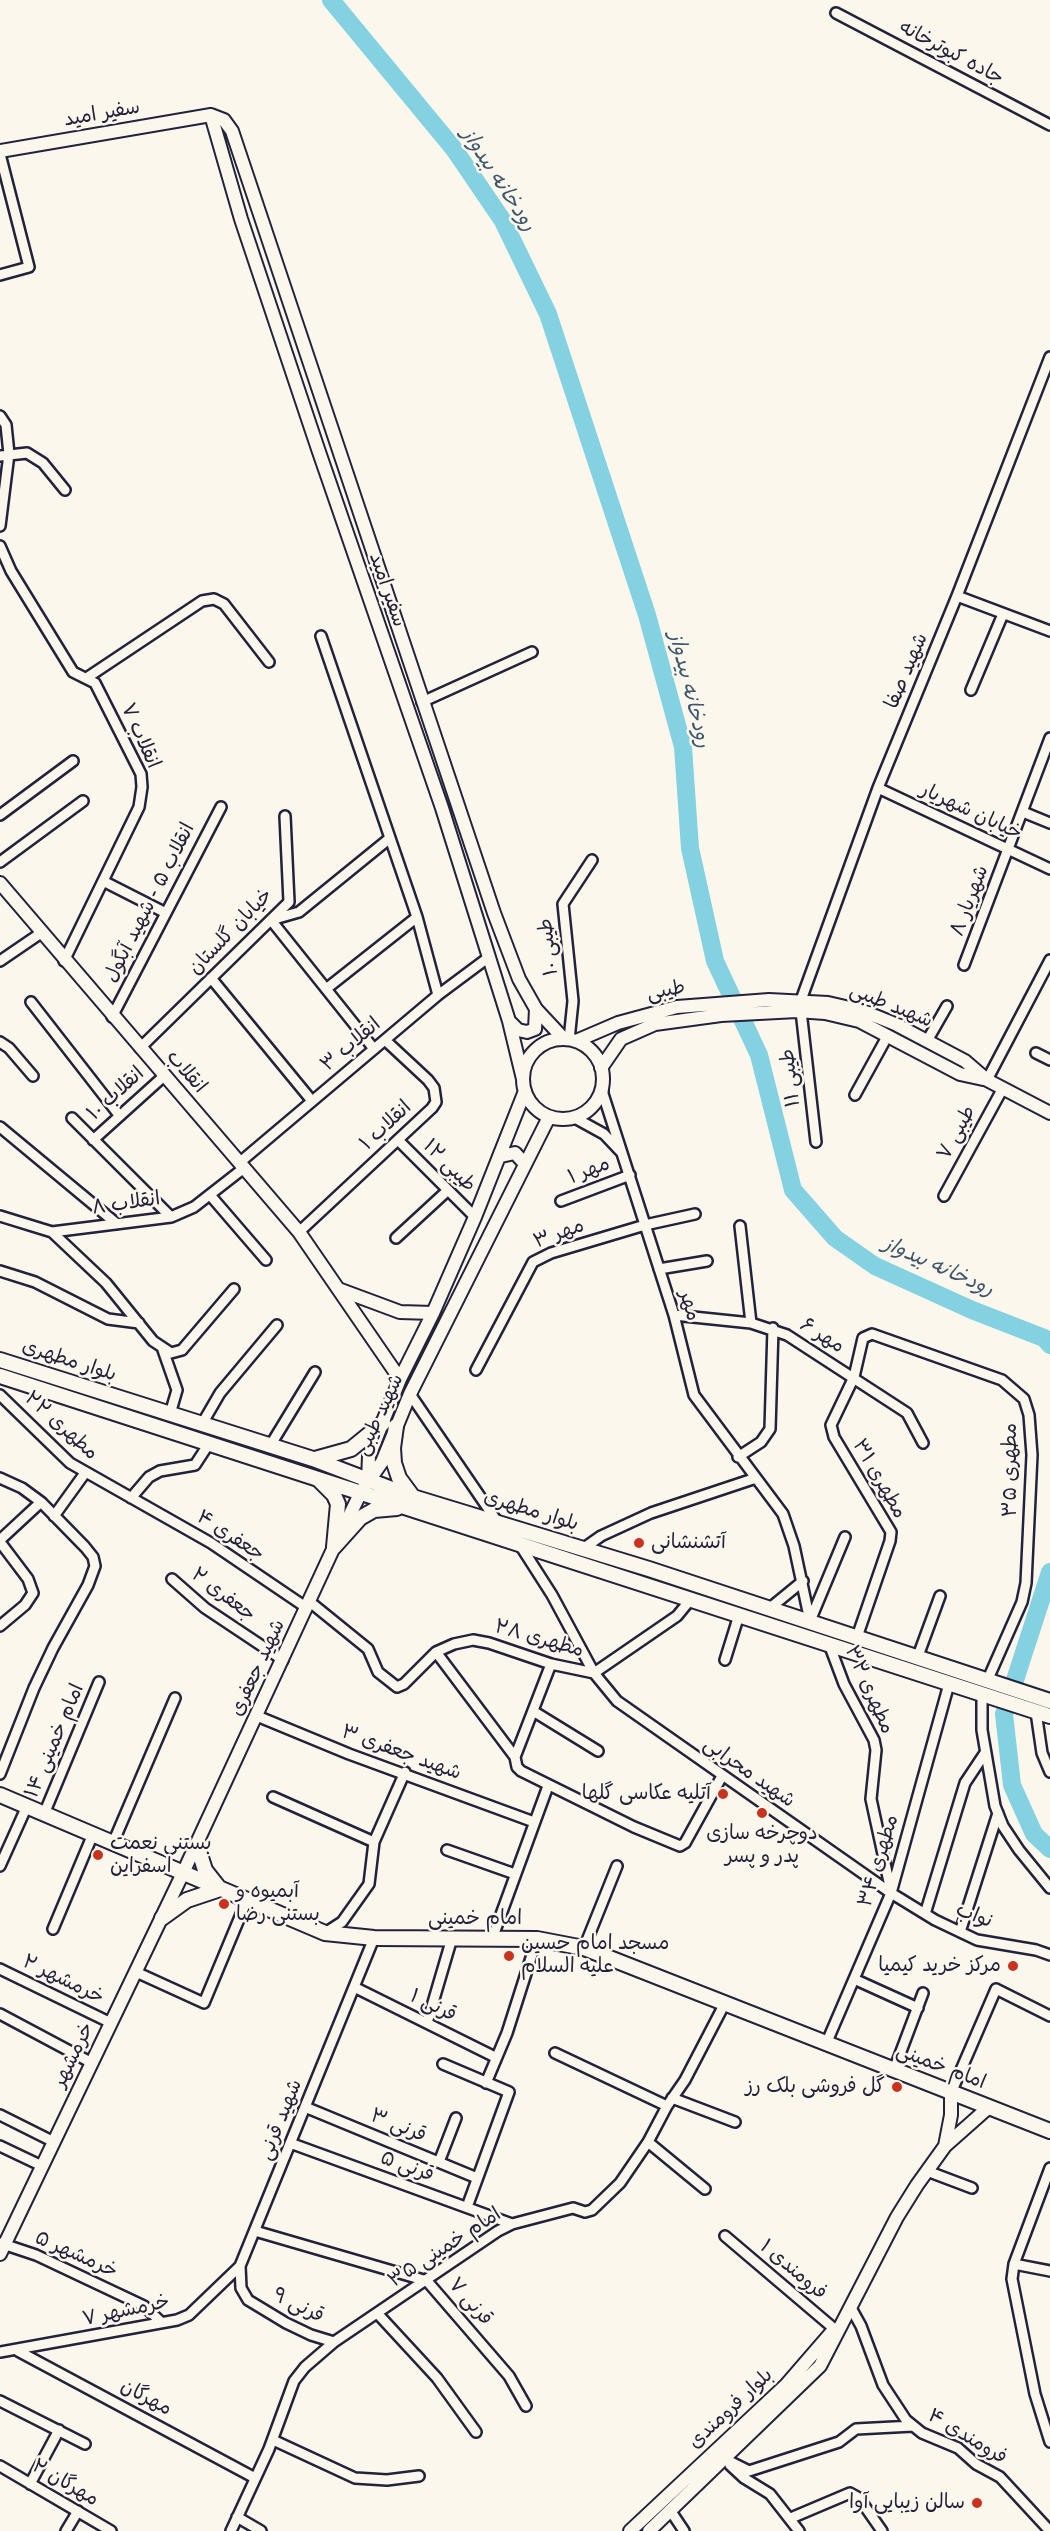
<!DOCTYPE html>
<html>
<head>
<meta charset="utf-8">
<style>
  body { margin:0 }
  canvas { display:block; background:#fbf7ec }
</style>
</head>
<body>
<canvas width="1050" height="2531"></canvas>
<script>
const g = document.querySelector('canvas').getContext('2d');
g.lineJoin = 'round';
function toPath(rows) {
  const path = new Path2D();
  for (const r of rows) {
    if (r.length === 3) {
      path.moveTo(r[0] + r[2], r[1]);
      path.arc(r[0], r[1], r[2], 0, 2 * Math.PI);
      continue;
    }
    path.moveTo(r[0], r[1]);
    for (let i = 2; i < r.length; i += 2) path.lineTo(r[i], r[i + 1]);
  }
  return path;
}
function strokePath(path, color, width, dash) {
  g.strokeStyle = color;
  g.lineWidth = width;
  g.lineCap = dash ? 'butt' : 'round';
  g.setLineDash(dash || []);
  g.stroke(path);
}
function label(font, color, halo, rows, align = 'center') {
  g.font = font + ' "Balsamiq Sans","Playpen Sans Arabic",sans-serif';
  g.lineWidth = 5;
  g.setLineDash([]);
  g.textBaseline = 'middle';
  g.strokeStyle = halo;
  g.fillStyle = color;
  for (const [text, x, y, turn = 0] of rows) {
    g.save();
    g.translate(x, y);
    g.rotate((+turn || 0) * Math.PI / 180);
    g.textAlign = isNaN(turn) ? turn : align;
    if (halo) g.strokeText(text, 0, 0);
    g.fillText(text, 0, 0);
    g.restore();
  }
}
strokePath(toPath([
  [331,0,454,149,503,221,548,314,647,615,683,747,690,848,715,961,759,1055,793,1190,835,1238,875,1266,972,1310,1044,1338,1050,1345],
  [1050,1572,1004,1714,1012,1785,1034,1834,1050,1849]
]), '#83d1e1', 18);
const minor = toPath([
  [836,13,1050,125],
  [0,154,29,267,0,275],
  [0,416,6,425,9,454,0,526],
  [0,456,27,453,43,463,65,490],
  [0,546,11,571,73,672,95,683,141,774,142,787,139,807,64,961],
  [957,596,1050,631],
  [321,636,417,917,438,995],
  [88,677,202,601,214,599,224,604,269,662],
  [971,690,1003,614],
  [422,702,532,652],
  [878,788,1050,869],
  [1023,812,1050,823],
  [0,815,73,761],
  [0,862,83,801],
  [103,881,166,913],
  [0,961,41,933],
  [964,965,1050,738],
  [211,978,312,1101],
  [326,989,417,917],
  [801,1000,878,788,957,596,1050,357],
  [31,1002,119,1115],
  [801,1011,816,1142],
  [112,1017,221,807],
  [569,1040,573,1001,563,904,592,860],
  [927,1041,947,1006],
  [0,1042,9,1048,33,1076],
  [140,1048,289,902,285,816],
  [374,1049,271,920,299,912,390,838],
  [1036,1053,1050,1060],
  [603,1080,603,1094,674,1315,694,1395,783,1514,794,1546,810,1621],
  [987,1080,1050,960],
  [855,1095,888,1035],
  [72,1118,171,1217],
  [575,1118,604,1134,621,1152],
  [0,1127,117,1224],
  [93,1140,164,1076],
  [398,1140,475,1217],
  [239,1163,438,995,489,957],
  [210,1195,266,1260],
  [944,1196,1003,1088],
  [561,1201,630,1175],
  [0,1216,52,1232,171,1217,194,1207,244,1168],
  [740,1226,751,1323],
  [52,1232,106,1283,153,1341,171,1353,182,1350,234,1289],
  [299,1232,432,1108,436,1102,434,1088,428,1080,385,1040],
  [396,1238,447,1191],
  [659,1269,707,1261],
  [0,1271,35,1282,108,1319,139,1323],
  [674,1315,751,1323,787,1335,907,1413,923,1443],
  [163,1350,177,1390,170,1414],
  [476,1370,533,1262,551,1253,645,1225,695,1214],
  [410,1394,496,1520],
  [0,1395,70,1463,211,1543,307,1608],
  [202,1424,220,1393,277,1325],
  [270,1446,315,1372],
  [738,1457,761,1442,770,1429,773,1328],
  [0,1478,22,1488,41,1502,85,1547,93,1557,95,1566,88,1585,53,1648,34,1688,0,1774],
  [131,1498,149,1477,160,1471,195,1465,208,1445],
  [54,1516,85,1473],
  [0,1540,41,1502],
  [0,1542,28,1579,33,1593,25,1605,0,1626],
  [520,1545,552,1595,594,1673,617,1701,891,1893,935,1920,977,1940,1036,1950,1050,1955],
  [584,1548,601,1536,651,1513,756,1478],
  [172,1579,205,1608,283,1660],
  [310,1602,368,1649,378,1672,397,1687,404,1684,436,1652,454,1644,473,1640,489,1643,551,1664,594,1673,677,1616,691,1599],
  [770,1608,803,1581],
  [810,1621,845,1537],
  [857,1637,890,1541,891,1532,834,1437,831,1425,854,1377,863,1338,872,1334,1002,1380,1024,1399,1029,1415,1032,1455,1026,1583,1022,1602,988,1679],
  [829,1644,844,1684,874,1740,876,1750,871,1799,891,1891],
  [436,1652,515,1757],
  [918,1656,940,1596],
  [725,1660,739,1615],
  [551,1664,515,1757,517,1767,521,1771,634,1827,680,1846,685,1843,722,1776],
  [982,1694,982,1730,995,1806,1003,1826,1019,1850,1050,1888],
  [533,1711,598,1751],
  [1036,1712,1042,1753,1050,1772],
  [257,1716,349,1754,534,1822],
  [273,1797,374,1842],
  [44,1814,99,1682],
  [113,1843,175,1698],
  [447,1850,515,1874],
  [0,1866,27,1806],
  [925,1914,965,1783,985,1753],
  [53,1929,93,1834],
  [960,1932,998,1813],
  [325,1933,342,1922,369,1884,374,1842,405,1772],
  [492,1939,548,1786],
  [584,1948,617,1866],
  [0,1969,111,2023],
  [136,1972,204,2003,247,1900],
  [854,1979,918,2008],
  [354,1987,495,2057],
  [0,2014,92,2063],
  [427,2023,452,1938],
  [826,2044,891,1893,949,1684],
  [555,2053,667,2106],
  [443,2064,509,2092,467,2207],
  [894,2070,923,1993],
  [486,2083,507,2033,537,1939],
  [951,2093,996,1989,1050,2016],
  [672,2098,735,2122],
  [305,2107,477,2178],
  [0,2115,54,2142],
  [648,2142,705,2189],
  [290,2143,512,2224],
  [0,2146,42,2166],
  [439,2162,456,2118],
  [1050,2168,1014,2264,1012,2279,1035,2394,1050,2442],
  [927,2171,972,2188],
  [255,2231,427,2281,509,2376,526,2406],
  [725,2236,838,2332],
  [0,2243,36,2255,144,2306,161,2322],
  [1014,2264,1050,2271],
  [851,2308,861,2326,883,2385,906,2420,922,2433,958,2448,976,2464,1000,2477,1050,2531],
  [377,2313,437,2378,476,2432],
  [334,2342,311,2335,286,2323,248,2300,241,2288,240,2266,374,1938],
  [18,2351,255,2478],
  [0,2352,177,2320,189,2315,240,2266],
  [0,2401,85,2444],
  [273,2440,355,2478,387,2480,419,2476],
  [725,2459,749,2471,839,2442,856,2429,913,2426],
  [730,2465,744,2478,770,2494,799,2531],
  [0,2466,111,2531],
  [30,2484,59,2430],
  [670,2510,684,2531],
  [237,2517,261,2531],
  [791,2518,850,2493,859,2498,882,2531],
  [66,2531,78,2511],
  [231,2531,269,2449,294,2381,305,2367,334,2342,498,2231,512,2224,573,2208,585,2212,592,2210,620,2183,648,2142,667,2106,685,2080,725,2003]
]);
const tertiary = toPath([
  [211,115,241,219,318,449,442,808,509,1021,523,1079],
  [0,151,211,115,224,120,232,131,494,913,519,979,536,1009,564,1039],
  [0,883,299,1232,400,1379],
  [509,1021,518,1030,527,1032,535,1029,536,1009],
  [563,1079,40],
  [576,1041,618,1023,677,1007,769,1000,828,1003,863,1011,895,1024,965,1061,987,1080,1050,1113],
  [601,1068,621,1039,655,1024,721,1015,797,1011,825,1013,859,1021,960,1074,983,1079],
  [501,1156,515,1153,525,1164],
  [338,1289,400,1312,433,1313],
  [368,1480,369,1456,400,1379,433,1313,475,1217,525,1091],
  [945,2146,951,2115,951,2093],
  [0,2254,183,1873,334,1547,361,1492,382,1462,410,1394,549,1117],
  [630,2531,786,2385,831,2333],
  [649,2531,820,2366,897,2217,917,2185,945,2146,989,2107]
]);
const secondary = toPath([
  [0,1360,313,1459,413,1497,649,1569,1050,1701],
  [0,1376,1050,1716],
  [396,1426,393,1448,394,1463,399,1478,413,1497],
  [315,1459,351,1449,383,1423],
  [320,1481,334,1495,338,1504,334,1547,360,1518,374,1510,397,1508],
  [0,1795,325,1933,374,1938,537,1939,584,1948,1050,2131],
  [162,1918,187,1900,220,1889,205,1870,197,1845]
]);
strokePath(minor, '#22223b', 14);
strokePath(tertiary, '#22223b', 16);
strokePath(secondary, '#22223b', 18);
strokePath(minor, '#fbf7ec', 9);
strokePath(tertiary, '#fbf7ec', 12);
strokePath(secondary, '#fbf7ec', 14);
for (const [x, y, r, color] of [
  [639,1543,6,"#c8321e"],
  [723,1794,6,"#c8321e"],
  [762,1813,6,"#c8321e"],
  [98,1855,6,"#c8321e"],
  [224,1904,6,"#c8321e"],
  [509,1956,6,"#c8321e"],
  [1013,1966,6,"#c8321e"],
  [897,2087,6,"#c8321e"],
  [977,2503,6,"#c8321e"]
]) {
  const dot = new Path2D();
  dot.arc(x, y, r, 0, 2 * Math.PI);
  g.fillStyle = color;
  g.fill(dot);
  strokePath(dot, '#fbf7ec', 2);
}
label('20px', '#22223b', '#fbf7ec', [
  ["جاده کبوترخانه",951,53,28],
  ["سفیر امید",102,114,-10],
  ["سفیر امید",387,590,71],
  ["شهید صفا",907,671,-67],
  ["انقلاب ۷",140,736,66],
  ["خیابان شهریار",971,812,25],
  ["شهریار ۸",970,901,-69],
  ["انقلاب ۵ - شهید آبگول",150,903,-63],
  ["خیابان گلستان",231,932,-46],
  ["طیبی ۱۰",549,947,-96],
  ["طیبی",666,991,-11],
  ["شهید طیبی",891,1006,22],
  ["انقلاب ۳",351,1045,-40],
  ["انقلاب",186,1072,49],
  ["طیبی ۱۱",791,1078,-96],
  ["انقلاب ۱۰",116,1094,-42],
  ["انقلاب ۱",386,1126,-43],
  ["طیبی ۷",957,1133,-61],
  ["طیبی ۱۲",449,1166,45],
  ["مهر ۱",589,1171,-21],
  ["انقلاب ۸",126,1204,-8],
  ["مهر ۳",559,1234,-20],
  ["مهر",689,1306,74],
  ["مهر ۶",822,1336,32],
  ["بلوار مطهری",69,1361,18],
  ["شهید طیبی",380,1415,-65],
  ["مطهری ۲۲",61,1426,42],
  ["مطهری ۳۵",1011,1470,-90],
  ["مطهری ۳۱",879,1479,60],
  ["بلوار مطهری",531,1511,17],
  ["جعفری ۴",230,1536,33],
  ["جعفری ۲",223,1595,37],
  ["مطهری ۲۸",539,1639,16],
  ["شهید جعفری",258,1668,-65],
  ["مطهری ۳۲",869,1690,66],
  ["امام خمینی ۱۴",55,1741,-67],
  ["شهید جعفری ۳",401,1753,20],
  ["شهید محرابی",749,1773,35],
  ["مطهری ۳۴",879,1861,-73],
  ["نواب",974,1916,21],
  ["امام خمینی",475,1919],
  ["خرمشهر ۲",63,1980,26],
  ["قرنی ۱",433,2006,26],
  ["خرمشهر",74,2055,-64],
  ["امام خمینی",941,2067,21],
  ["شهید قرنی",281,2120,-68],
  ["قرنی ۳",398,2126,22],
  ["قرنی ۵",407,2167,20],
  ["امام خمینی ۳۵",445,2248,-33],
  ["خرمشهر ۵",76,2255,24],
  ["فرومندی ۱",793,2270,40],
  ["قرنی ۷",470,2302,49],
  ["قرنی ۹",298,2306,26],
  ["خرمشهر ۷",126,2311,-12],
  ["مهرگان",146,2398,28],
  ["بلوار فرومندی",731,2409,-43],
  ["فرومندی ۴",967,2437,31],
  ["مهرگان ۲",65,2483,30]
]);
label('20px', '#22223b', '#fbf7ec', [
  ["آتشنشانی",651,1543],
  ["آتلیه عکاسی گلها",711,1794,"right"],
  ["دوچرخه سازی",762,1834,"center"],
  ["پدر و پسر",762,1857,"center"],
  ["بستنی نعمت",110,1844],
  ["اسفراین",110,1867],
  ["آبمیوه و",236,1892],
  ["بستنی رضا",236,1915],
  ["مسجد امام حسین",521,1944],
  ["علیه السلام",521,1967],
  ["مرکز خرید کیمیا",1001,1966,"right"],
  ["گل فروشی بلک رز",885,2087,"right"],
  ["سالن زیبایی آوا",965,2503,"right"]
], 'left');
label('italic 21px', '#3f576d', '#fbf7ec', [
  ["رودخانه بیدواز",498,180,57],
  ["رودخانه بیدواز",689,690,76],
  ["رودخانه بیدواز",938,1267,24]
]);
</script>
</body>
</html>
